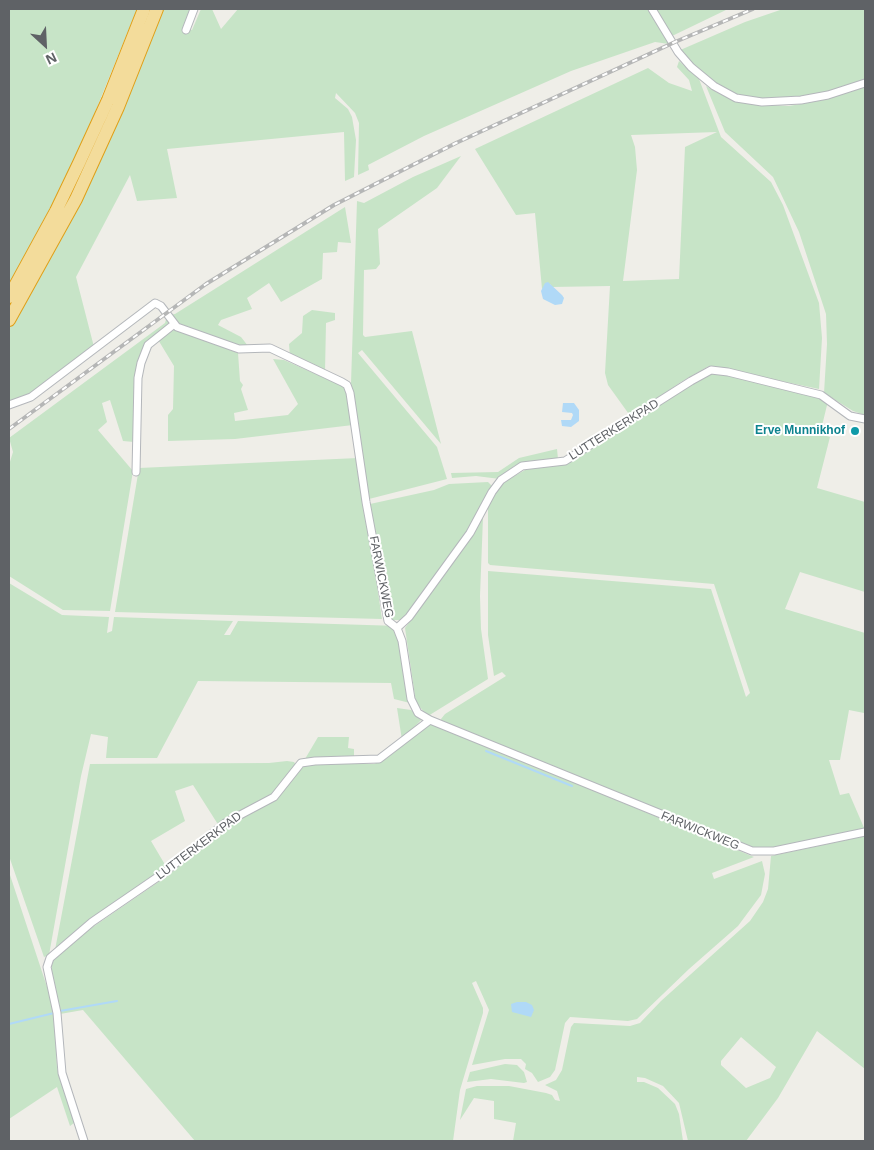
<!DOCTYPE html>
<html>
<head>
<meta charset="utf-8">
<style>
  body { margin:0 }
  #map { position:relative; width:874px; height:1150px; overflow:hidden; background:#efeee8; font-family:Helvetica,sans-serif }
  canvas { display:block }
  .frame { position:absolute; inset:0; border:10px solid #5f6266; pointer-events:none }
  .north { position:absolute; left:20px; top:20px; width:50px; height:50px; -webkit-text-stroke:4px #fff; paint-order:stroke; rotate:155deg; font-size:14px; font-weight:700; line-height:20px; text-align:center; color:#5f6266 }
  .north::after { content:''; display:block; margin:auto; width:18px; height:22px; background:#5f6266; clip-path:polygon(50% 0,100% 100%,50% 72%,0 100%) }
</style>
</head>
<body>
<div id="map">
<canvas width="874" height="1150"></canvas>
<div class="frame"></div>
<div class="north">N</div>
</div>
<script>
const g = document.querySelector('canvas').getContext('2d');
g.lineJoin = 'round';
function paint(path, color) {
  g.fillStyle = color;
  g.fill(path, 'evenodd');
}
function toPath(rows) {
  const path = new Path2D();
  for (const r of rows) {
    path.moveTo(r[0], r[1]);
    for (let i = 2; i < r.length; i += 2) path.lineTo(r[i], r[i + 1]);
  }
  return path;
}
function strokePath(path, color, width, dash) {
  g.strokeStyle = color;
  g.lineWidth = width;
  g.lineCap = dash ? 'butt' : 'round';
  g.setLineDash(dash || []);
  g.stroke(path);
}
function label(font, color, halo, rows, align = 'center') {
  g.font = font + ' Helvetica,sans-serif';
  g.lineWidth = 4;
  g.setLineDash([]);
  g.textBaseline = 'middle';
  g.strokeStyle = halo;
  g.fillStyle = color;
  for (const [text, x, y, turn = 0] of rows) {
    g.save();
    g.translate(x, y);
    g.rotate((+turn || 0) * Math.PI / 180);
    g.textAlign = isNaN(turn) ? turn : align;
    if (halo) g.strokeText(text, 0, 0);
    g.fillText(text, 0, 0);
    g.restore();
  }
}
paint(toPath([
  [9,9,137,9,87,132,61,188,9,284],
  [161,9,192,9,185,28,192,30,201,9,212,9,221,29,238,9,649,9,669,44,655,42,571,71,424,136,368,165,369,170,358,175,359,123,355,113,336,93,335,98,348,109,352,117,356,140,354,177,345,181,344,132,167,149,177,198,137,201,130,175,76,277,94,347,23,399,9,403,9,328,50,256],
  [654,9,728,9,670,37],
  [783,9,865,9,865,81,829,94,783,102,735,94,713,83,678,51,745,22],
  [679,61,699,79,721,137,771,182,783,205,819,303,822,338,819,389,709,366,681,382,631,417,608,385,605,373,610,286,552,287,550,284,542,289,535,213,516,215,475,149,648,68,669,83,692,91,689,80,677,67],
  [717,132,685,147,679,279,623,281,637,170,635,147,631,135],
  [706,86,718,93,753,104,789,106,823,100,865,87,865,415,853,411,824,393,827,344,826,314,799,232,773,177,725,132],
  [461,156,437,188,378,229,380,264,376,269,364,270,363,335,365,337,412,331,441,444,362,350,358,353,437,447,447,479,369,499,351,383,357,201,364,203,413,177],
  [345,207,351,243,338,242,337,252,323,253,322,279,281,302,269,283,247,298,252,309,221,320,218,325,241,337,252,351,177,325,169,315,175,314],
  [312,310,335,313,335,320,326,323,325,372,290,357,289,344,302,333,303,316],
  [167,316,169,324,145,348,134,442,123,441,110,400,102,403,107,422,98,430,133,471,110,611,63,610,9,576,9,465,13,452,9,438,165,323],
  [173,328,238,353,240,381,243,385,241,389,248,410,234,413,235,421,288,415,298,404,273,359,284,360,347,388,353,425,235,439,168,441,168,415,173,409,174,366,157,338],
  [715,372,818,396,828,401,820,434,830,437,817,488,865,502,865,592,800,572,785,609,865,633,865,716,864,713,849,710,840,760,829,760,840,795,849,793,865,830,774,850,752,850,442,723,441,719,445,714,506,676,502,672,494,676,488,635,488,571,711,589,746,697,750,693,714,584,490,565,488,563,488,505,499,485,525,470,556,464,630,424,695,380],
  [557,449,558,459,521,463,514,466,500,479,476,476,452,478,451,473,498,472,519,458],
  [358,458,382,619,115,612,139,468],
  [488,482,492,486,472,525,403,620,390,620,370,504,434,490,449,484],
  [483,517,480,596,481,629,488,679,428,716,416,703,405,628,468,542],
  [9,583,62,615,109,617,107,633,112,631,114,617,233,621,224,635,230,635,238,621,399,626,410,703,394,699,391,683,198,681,157,758,106,758,108,737,91,734,81,776,49,955,44,957,9,856],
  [397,708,411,710,421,716,422,719,402,740],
  [430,723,754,857,712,873,714,879,762,861,765,874,761,895,738,926,689,969,637,1019,628,1021,570,1017,565,1023,555,1070,550,1077,538,1082,532,1073,525,1069,526,1064,521,1059,505,1059,472,1065,489,1010,476,981,472,983,483,1008,483,1013,460,1090,453,1141,195,1141,83,1010,60,1014,50,978,53,959,87,931,167,876,230,824,260,808,302,766,307,764,374,764,387,758],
  [318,737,349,737,348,748,354,749,354,759,305,759],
  [287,761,294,762,296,765,275,792,219,826,193,785,175,791,185,821,151,841,167,868,55,950,90,764,269,763],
  [865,836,865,1069,817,1031,778,1098,746,1141,688,1141,679,1103,663,1086,645,1078,637,1077,637,1082,644,1082,658,1088,675,1104,679,1114,683,1141,513,1141,516,1123,494,1119,494,1101,474,1098,460,1120,466,1089,477,1086,509,1086,546,1093,552,1095,555,1100,560,1101,557,1091,545,1085,556,1080,562,1070,571,1027,574,1023,630,1026,640,1023,661,1001,750,921,763,902,768,889,771,856],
  [741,1037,776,1067,770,1078,746,1088,721,1065,721,1061],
  [9,872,54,1008,57,1068,74,1120,74,1123,70,1126,57,1087,9,1119],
  [505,1064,517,1065,524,1072,527,1082,524,1083,491,1079,467,1082,470,1072]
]), '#c7e4c7');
paint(toPath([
  [548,282,562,295,564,298,562,304,555,305,543,299,541,291,545,283],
  [563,403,574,403,579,410,579,421,571,427,562,426,561,420,571,420,573,415,572,413,562,412],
  [517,1002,526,1002,532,1005,534,1010,531,1017,512,1012,511,1004]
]), '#b0d9f7');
strokePath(toPath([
  [486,751,572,786],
  [60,1011,117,1001],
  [9,1024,54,1013]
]), '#b0d9f7', 2);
const minor = toPath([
  [652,9,678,52,691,67,714,86,736,98,762,102,801,100,828,95,865,83],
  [186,30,194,9],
  [9,405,31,397,155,303,161,306,177,327,239,349,270,348,342,382,347,385,350,393,366,502,388,621,397,628,402,641,411,699,418,713,430,720,752,851,774,851,865,832],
  [136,472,138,378,141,363,148,345,173,325],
  [397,628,409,617,470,533,492,492,501,480,522,466,565,461,691,381,711,370,728,372,821,395,850,416,865,419],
  [84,1141,62,1073,57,1013,47,967,50,958,92,922,165,872,225,823,274,797,301,763,315,761,379,759,430,720]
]);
const motorway = toPath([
  [9,297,56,211,79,163,108,100,144,9],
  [9,320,76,199,118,107,157,9]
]);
strokePath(minor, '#b4b7bb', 9);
strokePath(motorway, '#e09f17', 14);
strokePath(minor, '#fff', 7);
strokePath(motorway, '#f3dc9b', 12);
const rail = toPath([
  [9,429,206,284,334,205,456,143,675,42,753,9]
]);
strokePath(rail, '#b5b6b6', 4);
strokePath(rail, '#fff', 2, [5.5]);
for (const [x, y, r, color] of [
  [855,431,5,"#0f9aa8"]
]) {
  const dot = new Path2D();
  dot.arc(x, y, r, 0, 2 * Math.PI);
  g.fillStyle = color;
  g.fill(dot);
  strokePath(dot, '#fff', 2);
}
label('12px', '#5f6266', '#fff', [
  ["LUTTERKERKPAD",614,430,-32],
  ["FARWICKWEG",381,577,79],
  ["FARWICKWEG",700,831,22],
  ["LUTTERKERKPAD",199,846,-37]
]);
label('bold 12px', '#0d838f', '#fff', [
  ["Erve Munnikhof",845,431]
], 'right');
</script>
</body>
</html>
